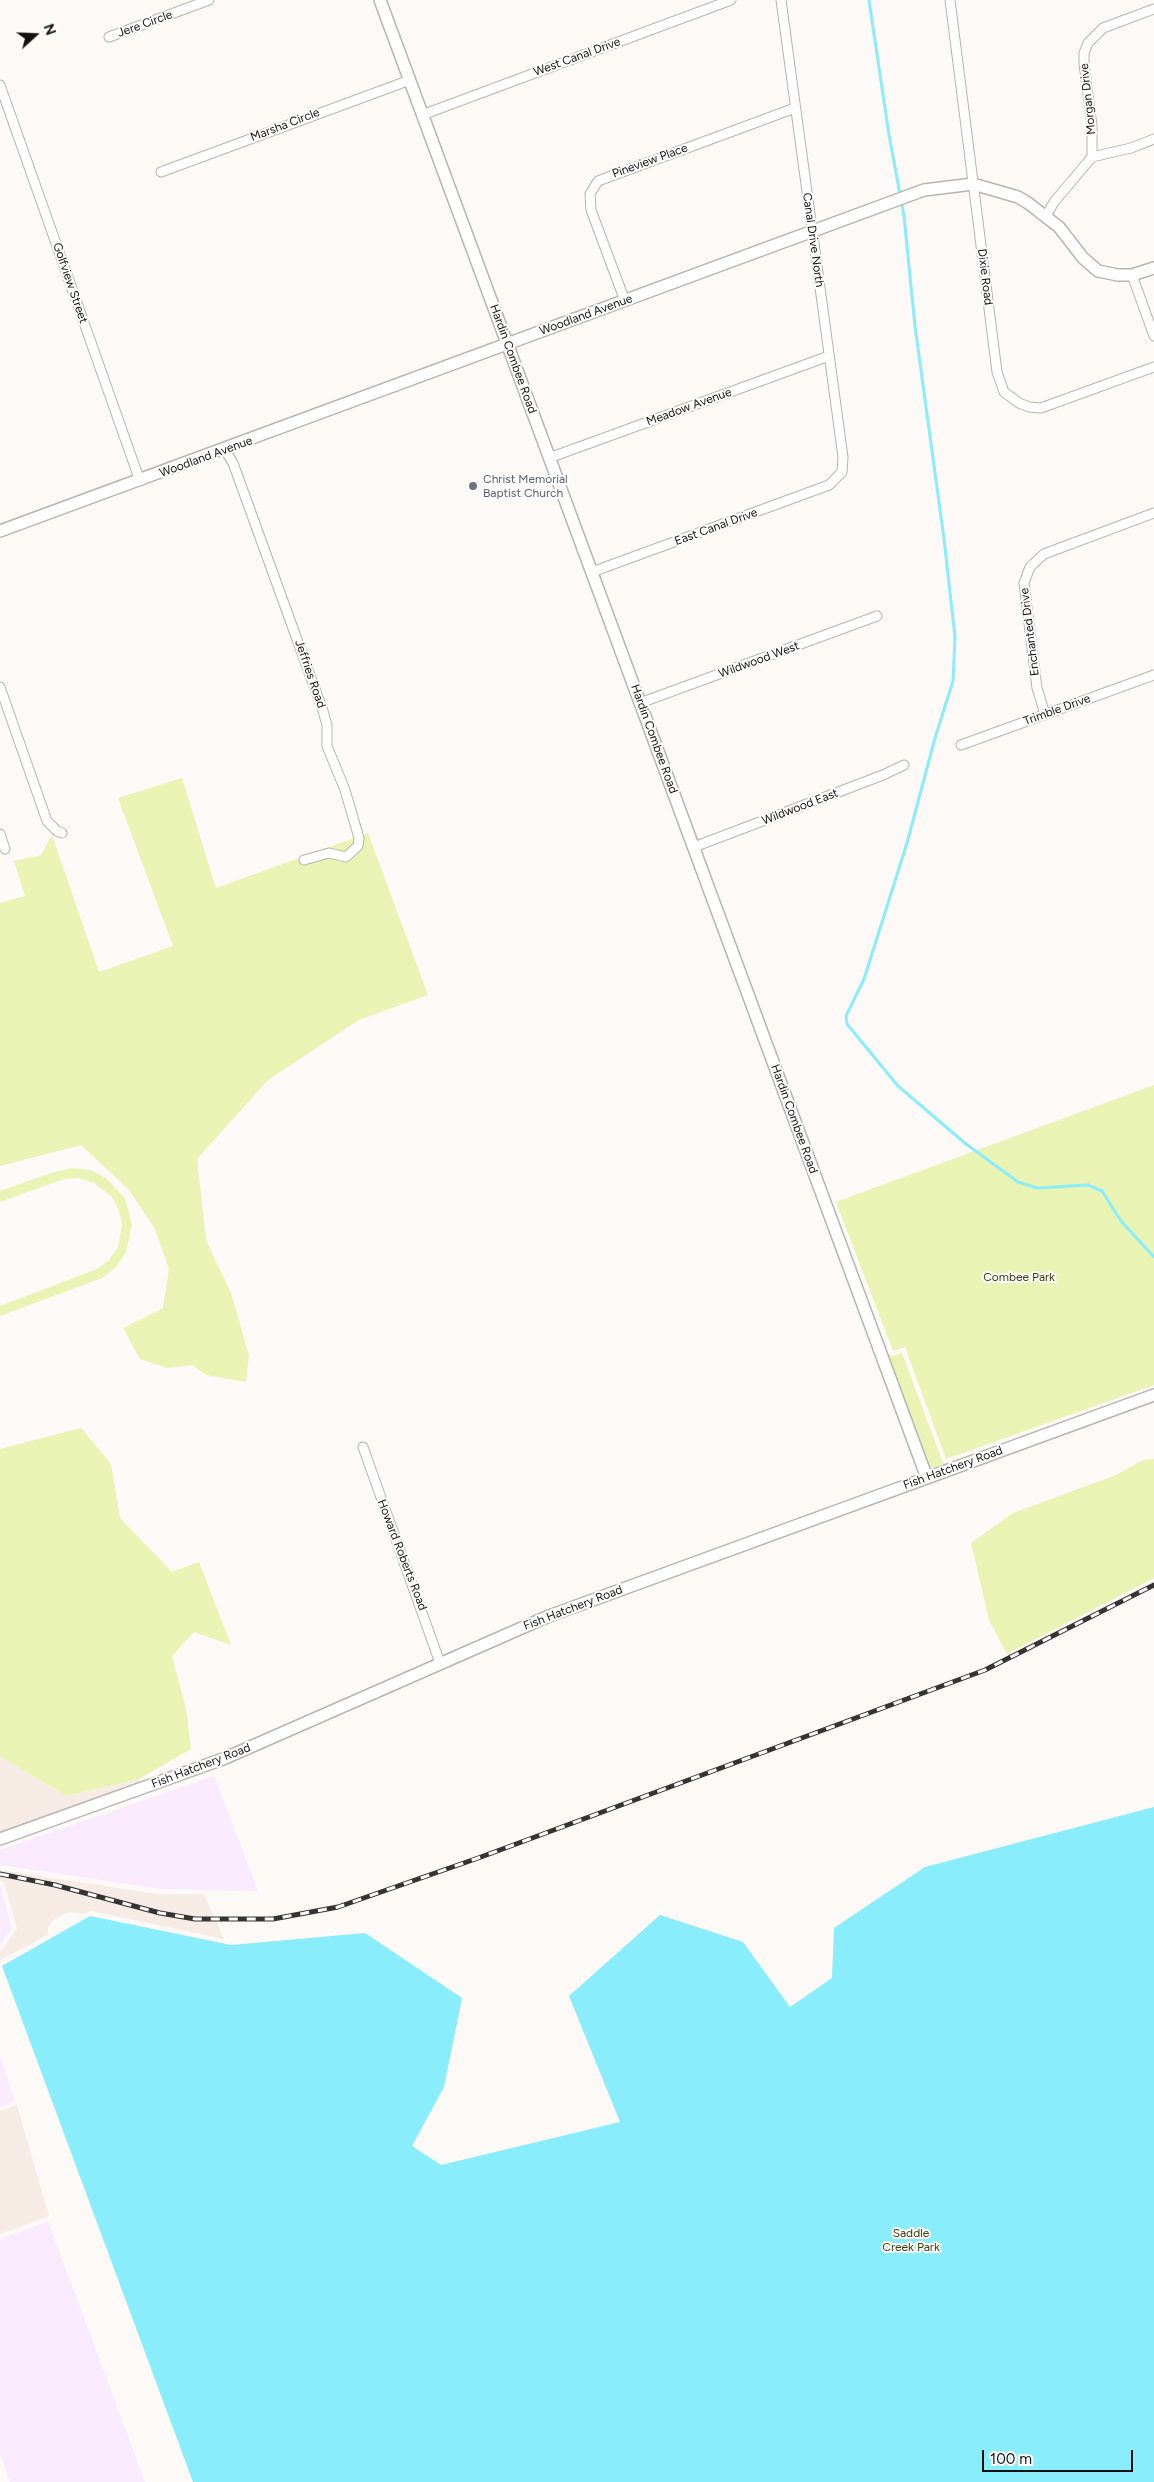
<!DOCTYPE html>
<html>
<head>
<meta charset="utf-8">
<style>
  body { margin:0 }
  #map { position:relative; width:1154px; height:2482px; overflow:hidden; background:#fdf9f7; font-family:Figtree,sans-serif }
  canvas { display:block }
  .north { position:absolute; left:10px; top:10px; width:50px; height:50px; -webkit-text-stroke:4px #fff; paint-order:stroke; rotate:70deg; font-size:14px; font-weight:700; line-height:20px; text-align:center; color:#141211 }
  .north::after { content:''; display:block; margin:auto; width:18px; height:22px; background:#141211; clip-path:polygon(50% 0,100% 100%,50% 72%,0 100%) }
  .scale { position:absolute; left:982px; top:2450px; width:151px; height:22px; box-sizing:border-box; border:2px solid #141211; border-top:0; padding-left:6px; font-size:15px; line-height:18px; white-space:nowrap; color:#141211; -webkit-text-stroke:4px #fff; paint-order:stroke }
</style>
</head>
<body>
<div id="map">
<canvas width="1154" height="2482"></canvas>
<div class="north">N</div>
<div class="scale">100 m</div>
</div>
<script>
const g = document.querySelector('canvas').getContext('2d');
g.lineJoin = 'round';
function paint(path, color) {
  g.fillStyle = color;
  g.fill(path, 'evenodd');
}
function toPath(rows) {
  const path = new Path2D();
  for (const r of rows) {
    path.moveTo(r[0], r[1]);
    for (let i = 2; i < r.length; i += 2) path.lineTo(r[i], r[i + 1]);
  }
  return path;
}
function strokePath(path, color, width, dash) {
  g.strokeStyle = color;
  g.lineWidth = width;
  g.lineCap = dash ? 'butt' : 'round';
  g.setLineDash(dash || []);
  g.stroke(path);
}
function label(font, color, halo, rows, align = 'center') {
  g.font = font + ' Figtree,sans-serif';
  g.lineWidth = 4;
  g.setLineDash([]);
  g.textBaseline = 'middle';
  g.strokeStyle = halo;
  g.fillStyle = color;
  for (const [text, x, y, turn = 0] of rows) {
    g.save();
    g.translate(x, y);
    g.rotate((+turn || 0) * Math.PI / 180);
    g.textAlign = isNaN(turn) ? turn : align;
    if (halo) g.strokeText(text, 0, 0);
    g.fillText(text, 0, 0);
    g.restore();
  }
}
paint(toPath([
  [0,1756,66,1796,139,1779,142,1783,0,1834],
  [0,1870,158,1894,204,1894,224,1939,91,1911,85,1914,69,1912,52,1921,48,1928,48,1935,0,1960,0,1952,17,1929,4,1883,0,1880],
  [17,2105,49,2216,0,2234,0,2111]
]), '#f7ece5');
paint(toPath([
  [214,1776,258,1891,160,1889,0,1865,0,1850],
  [0,1885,12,1929,0,1945],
  [0,2054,15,2101,0,2107],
  [48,2221,145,2482,10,2482,0,2454,0,2239]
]), '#faeafd');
paint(toPath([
  [182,778,216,888,368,833,428,995,359,1020,268,1080,197,1159,206,1240,231,1293,249,1355,246,1382,206,1375,192,1365,167,1368,140,1359,123,1328,163,1308,169,1269,154,1227,129,1190,81,1145,0,1166,0,903,25,896,14,861,41,855,52,835,99,972,173,946,118,798],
  [1154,1085,1154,1385,946,1459,905,1347,893,1351,836,1202],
  [72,1168,90,1170,106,1178,125,1198,132,1225,126,1252,116,1267,102,1278,0,1316,0,1306,97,1269,109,1260,118,1247,122,1225,119,1210,112,1197,94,1183,80,1178,64,1179,0,1202,0,1191,54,1172],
  [834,1210,888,1353,892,1356,902,1353,943,1463,947,1463,1154,1389,931,1471],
  [81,1428,111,1464,120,1518,172,1572,199,1562,231,1645,194,1632,172,1656,186,1709,191,1749,139,1779,66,1796,0,1756,0,1449],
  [1154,1459,1154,1578,1007,1654,989,1620,971,1543,1013,1513,1116,1475,1143,1460]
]), '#e8f3b4');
paint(toPath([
  [1154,1807,1154,2482,193,2482,2,1966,90,1916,231,1945,365,1933,462,1998,444,2087,412,2146,441,2165,620,2122,569,1996,660,1915,743,1942,790,2007,832,1978,834,1928,925,1867]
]), '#8aedfc');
strokePath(toPath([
  [869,0,889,135,904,216,915,326,944,539,955,637,953,681,935,738,907,843,864,979,846,1016,847,1024,898,1086,966,1144,1018,1182,1037,1188,1088,1185,1102,1191,1121,1221,1154,1257]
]), '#8aedfc', 3);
const street = toPath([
  [950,0,997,372,1004,392,1019,403,1029,407,1041,408,1154,367],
  [109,37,209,0],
  [0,85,140,481],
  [422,115,731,0],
  [1092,157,1131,148,1154,139],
  [161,172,410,80],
  [1046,216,1054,202,1092,157,1092,126,1084,64,1084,53,1088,43,1103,28,1154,9],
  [1132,275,1154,336],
  [625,301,591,210,590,194,598,181,795,108],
  [225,450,233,463,323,711,327,725,327,746,345,790,359,838,358,846,346,857,329,853,304,860],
  [549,458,829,356],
  [592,572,829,485,842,472,843,457,781,0],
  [0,687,47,821,57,831,62,833],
  [640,703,877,616],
  [1045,714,1037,688,1024,583,1030,567,1044,554,1154,513],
  [961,745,1154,675],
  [0,834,5,849],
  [694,847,883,775,904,765],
  [363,1447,440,1663]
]);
const secondary = toPath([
  [380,0,927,1478],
  [0,531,924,190,973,184,1018,197,1028,203,1059,227,1083,258,1098,271,1118,275,1132,275,1154,268],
  [0,1839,223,1759,549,1616,1154,1395]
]);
strokePath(street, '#b8b4b1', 11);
strokePath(secondary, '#b8b4b1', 14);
strokePath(street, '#fff', 9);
strokePath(secondary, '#fff', 11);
const rail = toPath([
  [0,1874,55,1885,160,1913,195,1919,273,1919,338,1907,481,1857,985,1670,1154,1585]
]);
strokePath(rail, '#363433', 5);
strokePath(rail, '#fff', 3, [9]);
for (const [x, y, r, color] of [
  [473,486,5,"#6b7280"]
]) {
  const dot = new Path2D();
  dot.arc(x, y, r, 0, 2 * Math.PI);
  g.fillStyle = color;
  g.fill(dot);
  strokePath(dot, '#fff', 2);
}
label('12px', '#141211', '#fff', [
  ["Jere Circle",145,24,-20],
  ["West Canal Drive",577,57,-20],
  ["Morgan Drive",1088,99,-96],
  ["Marsha Circle",285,125,-21],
  ["Pineview Place",650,161,-20],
  ["Canal Drive North",813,240,82],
  ["Dixie Road",985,277,83],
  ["Golfview Street",70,283,71],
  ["Woodland Avenue",586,315,-20],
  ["Hardin Combee Road",513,359,70],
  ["Meadow Avenue",689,407,-20],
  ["Woodland Avenue",206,457,-20],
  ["East Canal Drive",716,527,-20],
  ["Enchanted Drive",1030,632,-97],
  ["Wildwood West",759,660,-20],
  ["Jeffries Road",310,674,71],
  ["Trimble Drive",1057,710,-20],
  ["Hardin Combee Road",654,739,70],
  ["Wildwood East",800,807,-21],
  ["Hardin Combee Road",794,1119,70],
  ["Fish Hatchery Road",953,1468,-20],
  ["Howard Roberts Road",402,1555,69],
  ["Fish Hatchery Road",573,1608,-21],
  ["Fish Hatchery Road",201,1766,-21]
]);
label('12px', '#5b616d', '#fff', [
  ["Christ Memorial",483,479],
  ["Baptist Church",483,493]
], 'left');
label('12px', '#373d04', '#fff', [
  ["Combee Park",1019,1277],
  ["Saddle",911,2233],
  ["Creek Park",911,2247]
]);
</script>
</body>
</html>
